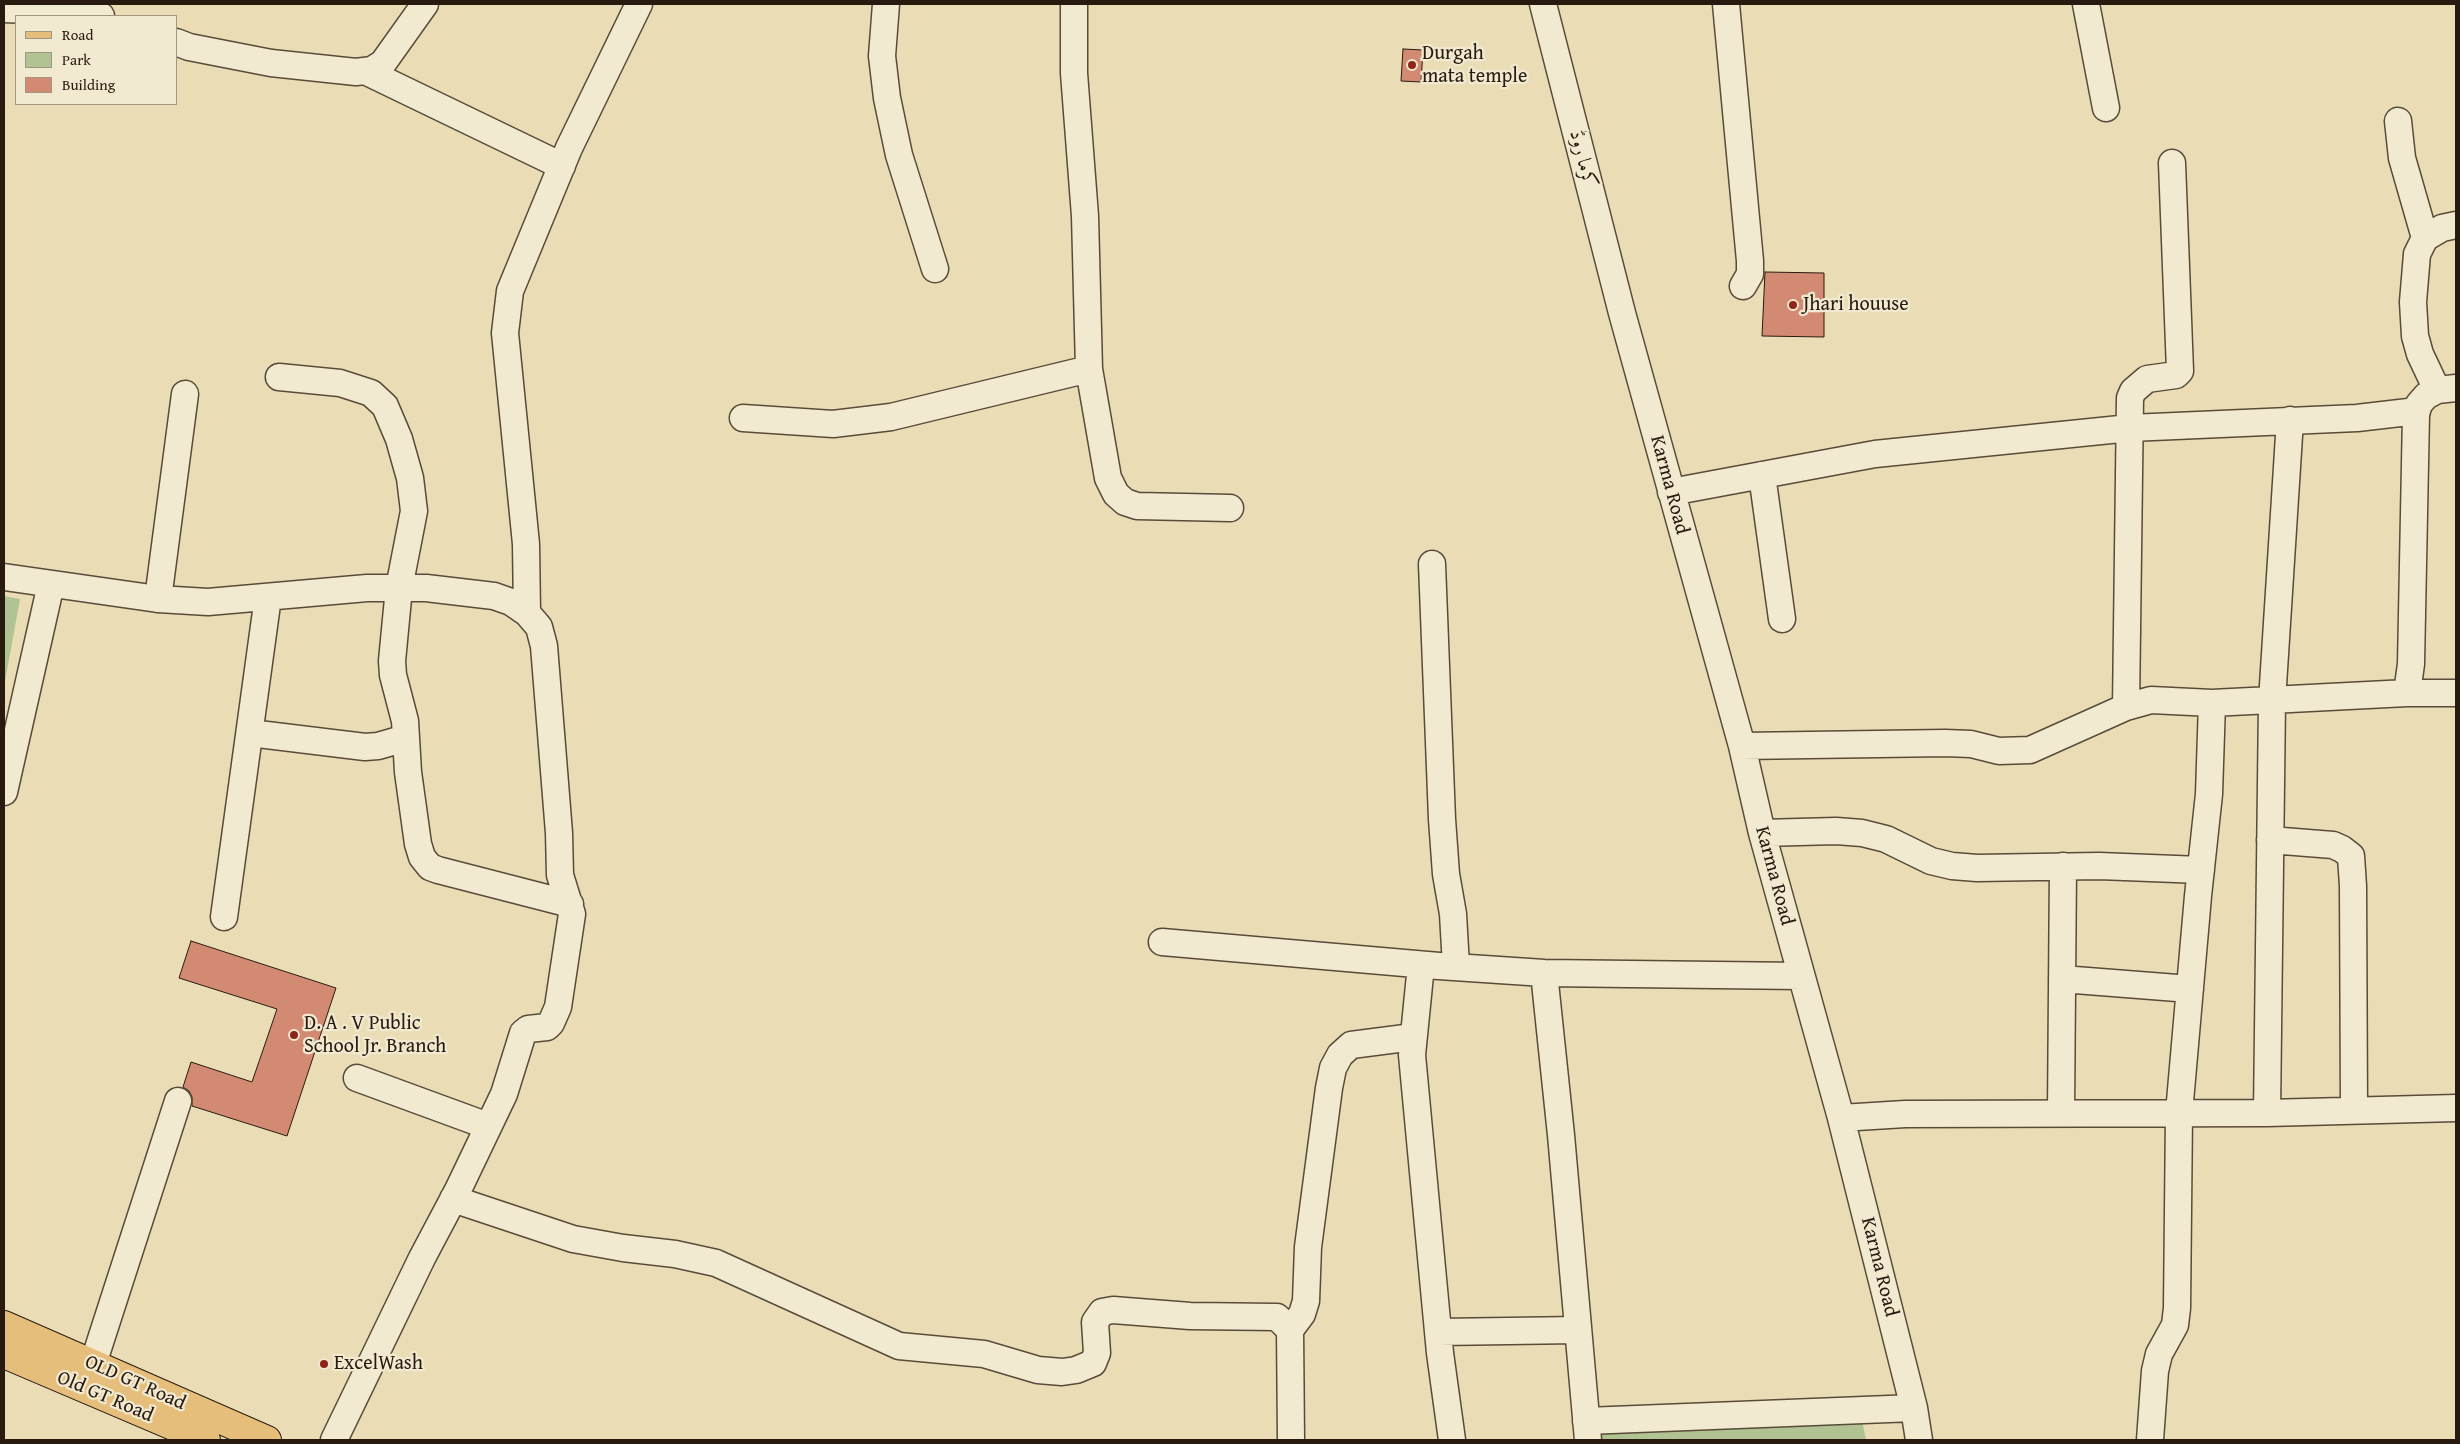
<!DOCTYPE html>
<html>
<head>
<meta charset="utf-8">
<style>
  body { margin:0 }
  #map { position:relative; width:2460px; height:1444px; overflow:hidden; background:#eaddb6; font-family:"Gentium Book Plus",serif }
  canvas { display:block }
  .frame { position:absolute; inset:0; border:5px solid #291a0f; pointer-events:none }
  .legend { position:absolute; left:15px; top:15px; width:162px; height:90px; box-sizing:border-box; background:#f1e9d0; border:1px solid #a19683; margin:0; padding:6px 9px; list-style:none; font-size:15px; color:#291a0f }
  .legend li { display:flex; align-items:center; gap:10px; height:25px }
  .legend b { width:25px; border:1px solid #a19683 }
</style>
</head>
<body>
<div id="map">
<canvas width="2460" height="1444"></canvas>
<div class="frame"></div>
<ul class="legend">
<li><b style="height:6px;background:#e5be7b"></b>Road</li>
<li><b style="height:14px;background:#b1c293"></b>Park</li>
<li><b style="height:14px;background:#d38a73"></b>Building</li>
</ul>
</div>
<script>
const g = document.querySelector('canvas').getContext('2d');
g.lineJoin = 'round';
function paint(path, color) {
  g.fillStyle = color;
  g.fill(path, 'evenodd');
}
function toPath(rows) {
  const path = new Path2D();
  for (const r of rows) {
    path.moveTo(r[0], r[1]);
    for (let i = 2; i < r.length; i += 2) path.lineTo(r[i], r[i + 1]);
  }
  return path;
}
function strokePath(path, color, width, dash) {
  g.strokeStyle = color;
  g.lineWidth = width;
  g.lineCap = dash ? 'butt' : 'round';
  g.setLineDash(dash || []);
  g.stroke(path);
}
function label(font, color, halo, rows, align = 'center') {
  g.font = font + ' "Gentium Book Plus",Amiri,serif';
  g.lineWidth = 4.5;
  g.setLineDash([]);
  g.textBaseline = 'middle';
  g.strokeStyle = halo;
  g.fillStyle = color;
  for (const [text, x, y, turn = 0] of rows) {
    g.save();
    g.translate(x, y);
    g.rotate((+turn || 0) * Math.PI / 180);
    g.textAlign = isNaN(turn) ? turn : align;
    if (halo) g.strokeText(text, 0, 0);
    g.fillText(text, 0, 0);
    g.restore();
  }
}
paint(toPath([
  [4,596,20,599,4,687],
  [1861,1415,1866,1440,1588,1440,1592,1421]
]), '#b1c293');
const building = toPath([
  [1403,49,1423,50,1421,82,1401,81,1403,49],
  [1765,272,1824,273,1824,337,1762,336,1765,272],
  [191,941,336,988,287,1136,192,1106,192,1097,189,1091,183,1087,191,1062,252,1082,277,1009,179,978,191,941]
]);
paint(building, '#d38a73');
strokePath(building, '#291a0f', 1);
const minor = toPath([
  [886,4,882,56,887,98,899,155,935,269],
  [1074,4,1074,73,1085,216,1089,369,1108,478,1116,494,1125,502,1137,506,1230,508],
  [1543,4,1622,313,1742,746,1762,833,1841,1118,1914,1408,1919,1440],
  [1726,4,1750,261,1750,274,1743,286],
  [2086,4,2106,108],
  [4,9,78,12,101,16],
  [176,42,189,47,271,63,356,72,372,70,383,63,425,4],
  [365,71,562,166],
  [2398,121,2402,158,2425,238],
  [279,377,340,383,371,393,385,406,399,439,410,478,414,511,399,588,392,661,393,675,405,721,408,772,418,844,422,857,430,867,438,870,570,904],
  [2437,390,2420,354,2415,336,2413,302,2417,254,2425,238,2442,228,2456,225],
  [743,418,833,424,891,417,1089,369],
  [1762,475,1782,619],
  [1671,492,1875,454,2130,428,2357,418,2417,411],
  [1432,564,1442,819,1446,874,1453,914,1456,966],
  [4,577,158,599,208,602,367,588,426,588,494,596,511,602,527,613,539,627,544,646,559,833,560,875,572,914,558,1007,551,1023,547,1027,528,1029,523,1033,504,1094,458,1190,422,1258,334,1440],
  [158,599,185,394],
  [527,613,526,544,505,333,510,291,569,148,639,4],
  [2407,693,2411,664,2416,414,2419,404,2426,396,2437,390,2456,388],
  [2126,707,2130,398,2133,391,2147,379,2176,375,2180,371,2172,163],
  [250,733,365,747,378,746,406,738],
  [1742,746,1945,743,1971,744,1999,751,2030,750,2126,707,2151,700,2212,703,2407,693,2456,693],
  [4,792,51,584],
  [1762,833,1836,831,1862,833,1886,839,1931,861,1952,866,1977,868,2099,866,2201,870],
  [2270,840,2333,845,2342,849,2351,856,2353,886,2354,1110],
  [224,917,268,597],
  [1162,942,1439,966,1544,973,1801,976],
  [1421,965,1412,1055,1440,1353,1452,1440],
  [1544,973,1561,1135,1588,1440],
  [2062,979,2190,989],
  [357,1078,488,1126],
  [2061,1113,2063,866],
  [2267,1113,2272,701,2290,420],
  [1841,1118,1905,1114,2267,1113,2456,1108],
  [453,1199,573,1239,623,1248,675,1254,716,1263,899,1346,984,1354,1038,1370,1062,1372,1076,1370,1093,1363,1097,1353,1095,1322,1102,1312,1113,1310,1190,1316,1277,1317,1290,1330,1291,1440],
  [1290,1330,1302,1314,1306,1301,1308,1247,1329,1088,1333,1068,1340,1055,1351,1045,1413,1037],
  [1439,1332,1578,1330],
  [93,1364,178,1101],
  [1586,1421,1914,1408],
  [2150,1440,2155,1371,2159,1354,2175,1325,2177,1308,2179,1113,2198,896,2209,794,2212,703]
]);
const major = toPath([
  [4,1325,267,1440],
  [4,1354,206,1440]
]);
strokePath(minor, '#594b39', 29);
strokePath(major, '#291a0f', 30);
strokePath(minor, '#f1e9d0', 26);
strokePath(major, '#e5be7b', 28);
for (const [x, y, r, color] of [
  [1412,65,5,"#8f2418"],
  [1793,305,5,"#8f2418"],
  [294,1035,5,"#8f2418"],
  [324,1364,5,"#8f2418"]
]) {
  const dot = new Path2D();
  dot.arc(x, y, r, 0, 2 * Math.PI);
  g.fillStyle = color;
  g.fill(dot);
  strokePath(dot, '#f1e9d0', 2);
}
label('20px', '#291a0f', '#f1e9d0', [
  ["Durgah",1422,54],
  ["mata temple",1422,77],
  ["Jhari houuse",1803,305],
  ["D. A . V Public",304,1024],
  ["School Jr. Branch",304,1047],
  ["ExcelWash",334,1364]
], 'left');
label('20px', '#291a0f', '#f1e9d0', [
  ["کرما روڈ",1582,159,76],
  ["Karma Road",1669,485,75],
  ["Karma Road",1774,876,75],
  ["Karma Road",1879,1267,76],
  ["OLD GT Road",135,1383,24],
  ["Old GT Road",105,1397,23]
]);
</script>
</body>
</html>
